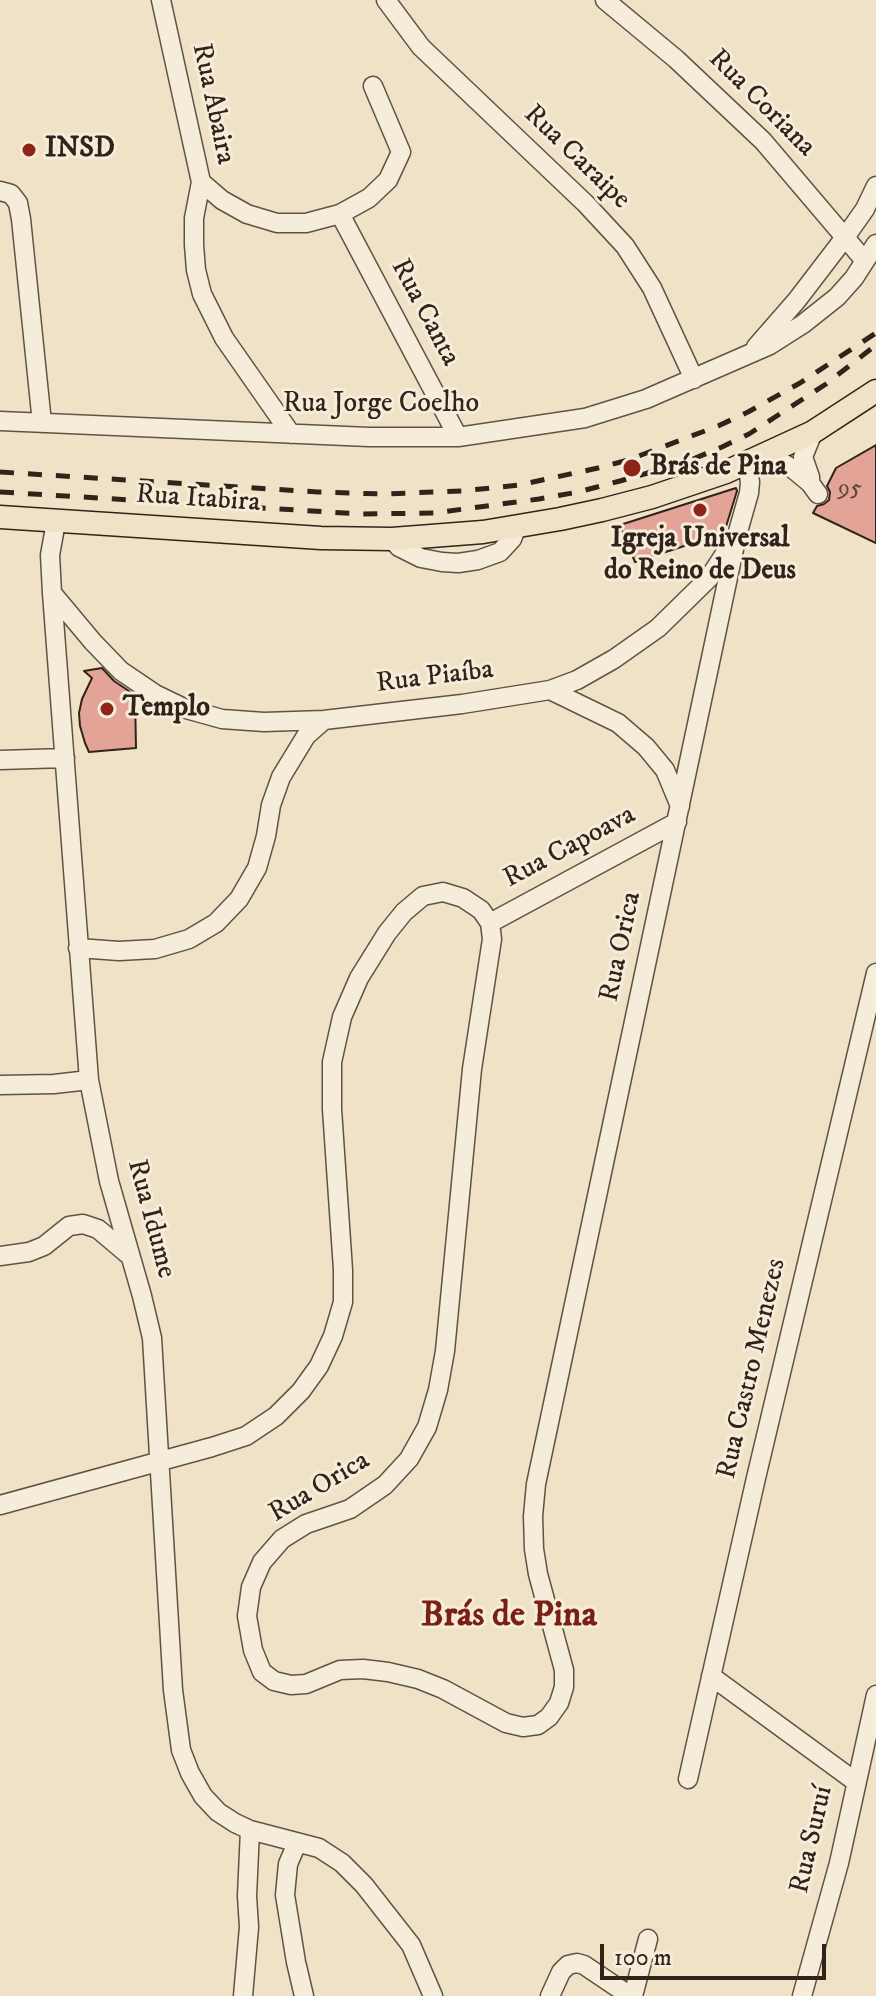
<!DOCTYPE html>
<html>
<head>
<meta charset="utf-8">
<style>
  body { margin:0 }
  #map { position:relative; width:876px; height:1996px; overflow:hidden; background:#f0e2c6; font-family:"IM FELL DW Pica",serif }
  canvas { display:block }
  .scale { position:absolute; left:600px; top:1944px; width:226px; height:36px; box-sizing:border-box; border:4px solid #30231a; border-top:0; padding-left:10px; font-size:24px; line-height:28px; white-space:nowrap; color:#30231a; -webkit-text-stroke:6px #f5ecda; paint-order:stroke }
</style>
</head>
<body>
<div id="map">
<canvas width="876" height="1996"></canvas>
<div class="scale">100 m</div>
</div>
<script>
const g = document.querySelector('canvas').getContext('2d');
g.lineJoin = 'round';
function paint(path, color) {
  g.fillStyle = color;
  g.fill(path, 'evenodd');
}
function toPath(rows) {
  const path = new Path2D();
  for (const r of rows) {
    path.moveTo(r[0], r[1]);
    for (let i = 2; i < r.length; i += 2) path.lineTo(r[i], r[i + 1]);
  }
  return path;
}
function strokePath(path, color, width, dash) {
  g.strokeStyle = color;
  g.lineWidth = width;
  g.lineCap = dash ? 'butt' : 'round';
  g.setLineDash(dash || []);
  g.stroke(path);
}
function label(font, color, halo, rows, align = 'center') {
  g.font = font + ' "IM FELL DW Pica",serif';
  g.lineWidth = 6;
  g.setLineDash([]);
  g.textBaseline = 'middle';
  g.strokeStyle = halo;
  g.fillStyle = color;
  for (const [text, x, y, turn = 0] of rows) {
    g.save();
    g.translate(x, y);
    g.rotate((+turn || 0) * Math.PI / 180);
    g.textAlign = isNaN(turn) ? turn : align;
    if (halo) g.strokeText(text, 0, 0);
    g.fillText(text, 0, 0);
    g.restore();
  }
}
const building = toPath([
  [876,445,876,543,813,513,817,506,824,504,829,500,830,492,827,486,836,468,876,445],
  [736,488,737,491,724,533,635,562,620,525,736,488],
  [102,668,114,681,135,695,136,748,89,752,85,743,80,726,79,713,82,699,92,678,84,671,102,668]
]);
paint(building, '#e3a396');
strokePath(building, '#30231a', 2);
const minor = toPath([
  [161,0,201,182,194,218,194,245,196,270,202,294,224,338,291,434],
  [386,0,421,47,586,204,625,246,652,288,694,379],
  [605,0,676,59,763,141,865,261],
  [201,182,222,200,247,214,277,223,306,223,340,214,369,198,388,180,401,152,373,86],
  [0,191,11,194,18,203,21,219,42,423],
  [340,214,458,437],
  [756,347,797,300,846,236,865,209,876,186],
  [0,421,369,437,458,437,585,418,646,399,770,345,803,324,837,297,854,278,876,244],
  [768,454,793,469,810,483,818,494],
  [810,483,810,477,803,457,813,432],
  [56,522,50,555,52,593,89,1080,109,1181,142,1296,152,1338,173,1690,181,1750,190,1773,203,1796,218,1812,235,1823,250,1830,319,1848,342,1863,364,1885,411,1945,433,1996],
  [392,539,399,547,421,558,442,562,458,563,478,560,500,552,512,539,517,526],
  [52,593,93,642,121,671,155,694,186,709,222,719,264,722,324,720,462,704,550,690,577,680,614,659,658,628,709,578,737,535,749,493,750,482,747,464],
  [550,690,618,723,646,747,665,770,680,806],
  [0,760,65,758],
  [490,923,677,822],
  [78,948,119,951,155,949,189,939,216,923,239,899,257,868,266,836,271,805,281,777,306,736,324,720],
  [0,1085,54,1084,89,1080],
  [0,1256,29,1252,44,1246,69,1226,83,1224,98,1229,130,1256],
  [0,1505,212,1447,246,1436,276,1416,301,1391,319,1366,333,1336,343,1302,343,1270,332,1109,332,1062,342,1017,359,978,387,933,404,912,423,896,443,892,463,898,481,910,490,923,492,939,472,1069,445,1351,438,1390,427,1427,409,1459,385,1485,350,1509,306,1524,282,1539,262,1562,251,1587,247,1616,253,1650,262,1672,274,1681,291,1685,306,1684,340,1670,363,1669,388,1672,418,1679,443,1689,506,1723,523,1727,538,1725,549,1717,559,1703,564,1687,564,1670,538,1574,534,1549,533,1516,536,1484,737,535],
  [711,1676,856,1782],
  [688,1779,756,1478,876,973],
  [297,1843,288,1864,285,1895,296,1962,304,1996],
  [243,1996,249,1927,247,1896,250,1830],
  [550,1996,561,1972,568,1965,577,1963,584,1965,630,1996],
  [633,1996,648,1939],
  [802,1996,839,1863,876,1695]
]);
const major = toPath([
  [0,517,321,538,392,539,483,532,560,519,602,510,652,497,726,472,813,432,876,391]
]);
strokePath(minor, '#605345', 21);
strokePath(major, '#30231a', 25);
strokePath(minor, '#f5ecda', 18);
strokePath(major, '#f0e2c6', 22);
strokePath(toPath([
  [0,472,318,492,383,494,462,491,519,485,598,468,628,460,718,426,748,412,800,383,876,333],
  [0,492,362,514,434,513,539,499,578,492,620,481,686,462,722,447,749,434,826,384,876,345]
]), '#30231a', 5, [14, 14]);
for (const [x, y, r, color] of [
  [29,150,8,"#8f2418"],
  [632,468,10,"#8f2418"],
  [700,510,8,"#8f2418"],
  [107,709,8,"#8f2418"]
]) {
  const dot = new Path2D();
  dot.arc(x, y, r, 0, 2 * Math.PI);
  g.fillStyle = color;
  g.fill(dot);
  strokePath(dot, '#f5ecda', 3);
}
label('24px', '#5d4339', null, [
  ["95",850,490]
]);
label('28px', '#30231a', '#f5ecda', [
  ["Rua Abaira",212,104,78],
  ["Rua Coriana",761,104,45],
  ["Rua Caraipe",576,158,44],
  ["Rua Canta",424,313,62],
  ["Rua Jorge Coelho",381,405],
  ["Rua Itabira",198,500,4],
  ["Rua Piaíba",435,678,-7],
  ["Rua Capoava",570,848,-28],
  ["Rua Orica",622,947,-78],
  ["Rua Idume",150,1219,75],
  ["Rua Castro Menezes",753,1369,-77],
  ["Rua Orica",320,1488,-31],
  ["Rua Suruí",813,1840,-77]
]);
label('bold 28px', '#30231a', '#f5ecda', [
  ["INSD",45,150],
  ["Brás de Pina",650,468],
  ["Igreja Universal",700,540,"center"],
  ["do Reino de Deus",700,572,"center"],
  ["Templo",123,709]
], 'left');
label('bold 36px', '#7a1f14', '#f5ecda', [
  ["Brás de Pina",509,1618]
]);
</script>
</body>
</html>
